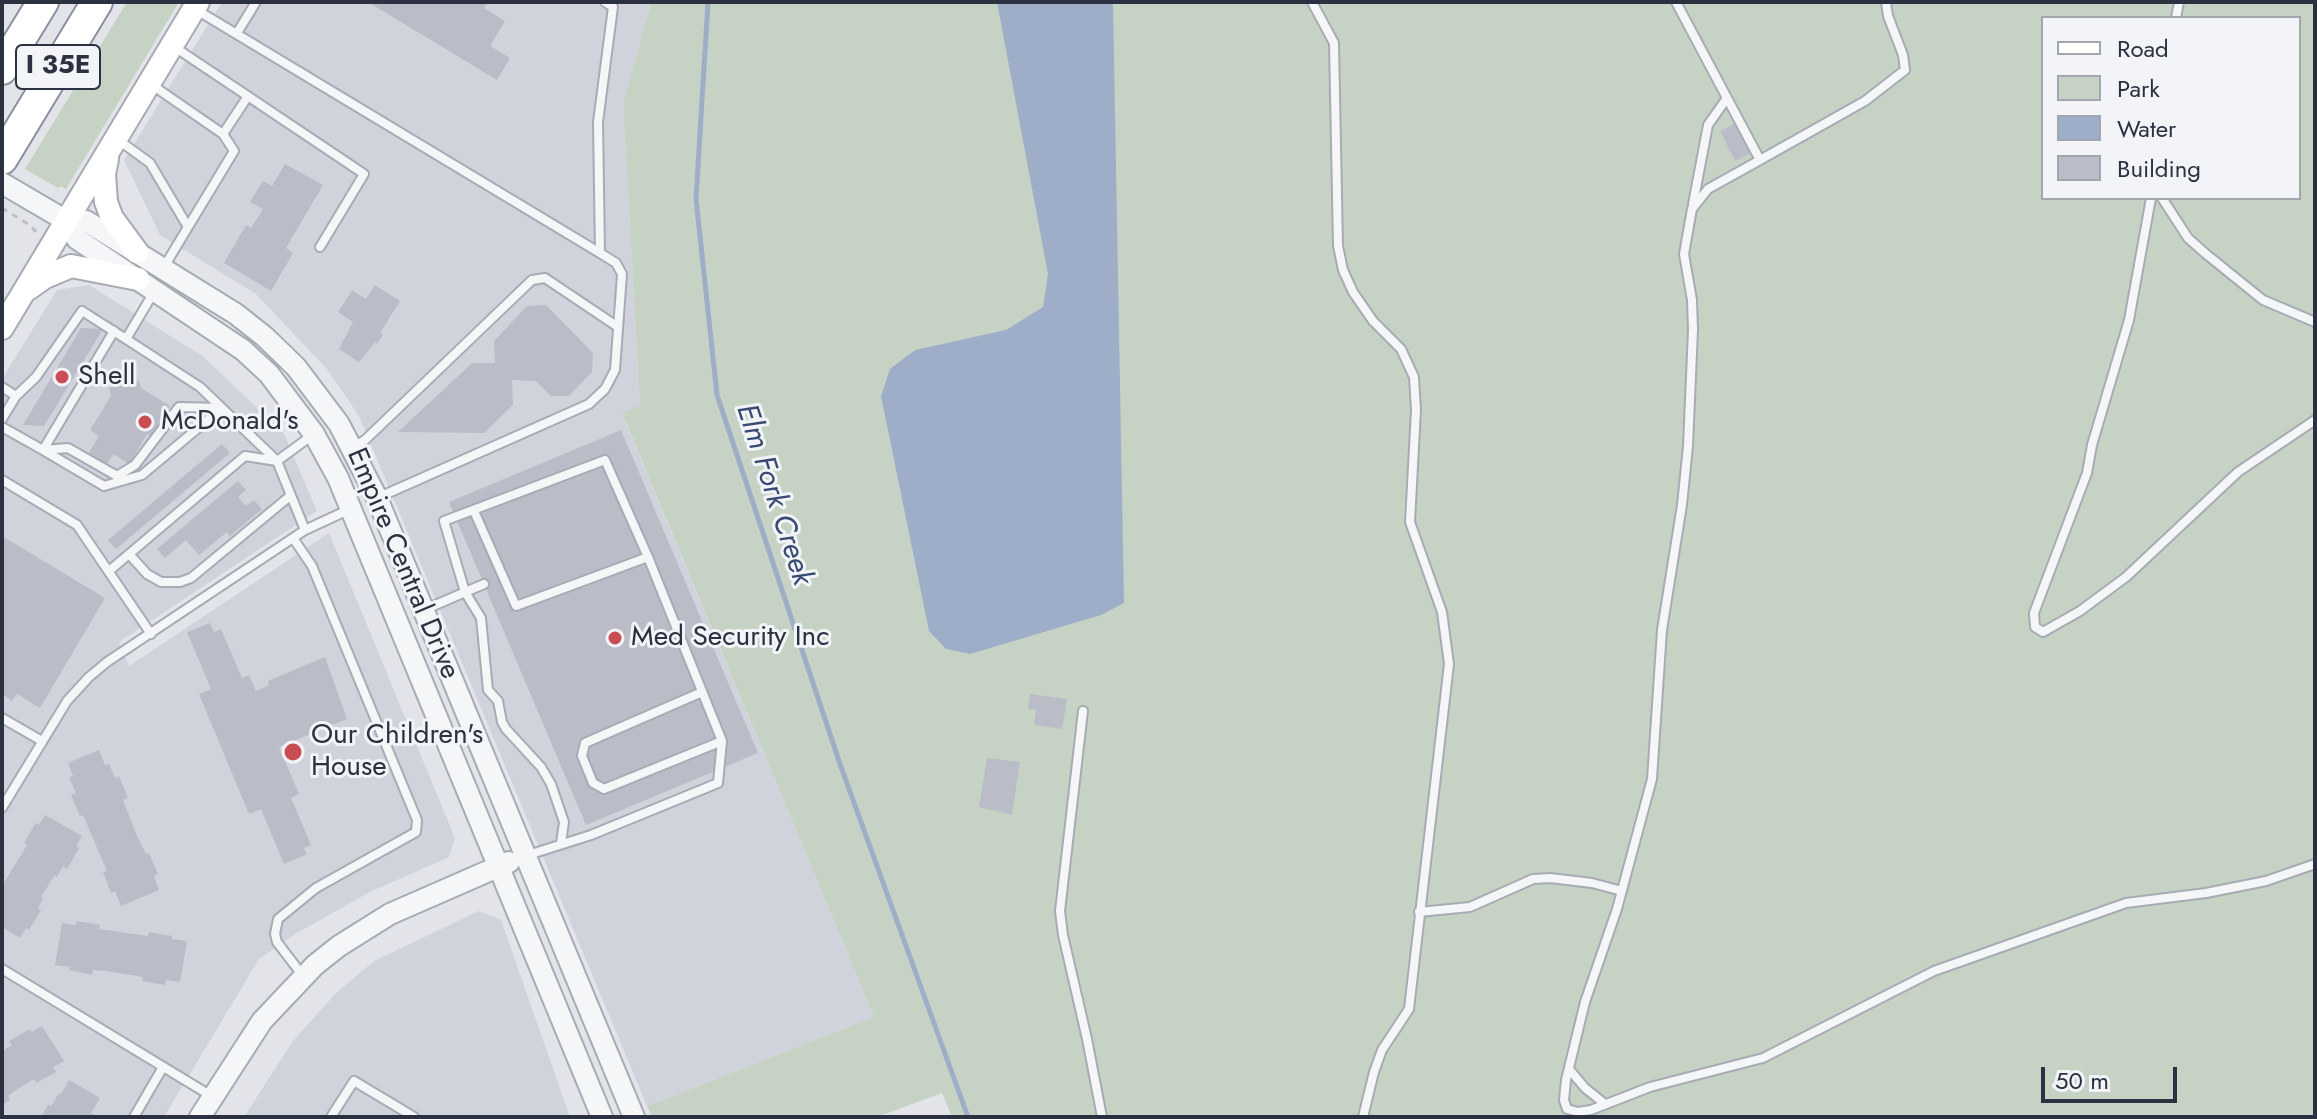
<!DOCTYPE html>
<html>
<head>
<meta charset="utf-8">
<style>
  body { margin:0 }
  #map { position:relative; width:2317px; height:1119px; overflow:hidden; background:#e2e4ea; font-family:Jost,sans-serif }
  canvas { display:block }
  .frame { position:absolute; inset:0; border:4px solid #2b3141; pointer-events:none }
  .legend { position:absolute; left:2041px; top:16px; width:260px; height:184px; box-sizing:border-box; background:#f2f4f7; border:2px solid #a2a6ae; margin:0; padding:10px 14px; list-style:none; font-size:24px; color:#2b3141 }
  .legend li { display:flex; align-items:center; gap:16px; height:40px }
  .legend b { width:40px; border:2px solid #a2a6ae }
  .scale { position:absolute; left:2041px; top:1067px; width:136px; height:36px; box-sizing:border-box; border:4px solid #2b3141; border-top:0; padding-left:10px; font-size:24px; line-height:28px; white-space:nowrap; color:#2b3141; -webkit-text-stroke:6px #f2f4f7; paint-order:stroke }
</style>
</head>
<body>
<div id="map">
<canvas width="2317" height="1119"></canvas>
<div class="frame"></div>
<ul class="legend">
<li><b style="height:10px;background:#fff"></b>Road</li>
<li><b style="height:22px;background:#c6d3c4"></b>Park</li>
<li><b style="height:22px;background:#9faec8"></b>Water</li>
<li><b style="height:22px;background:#babdc7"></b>Building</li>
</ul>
<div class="scale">50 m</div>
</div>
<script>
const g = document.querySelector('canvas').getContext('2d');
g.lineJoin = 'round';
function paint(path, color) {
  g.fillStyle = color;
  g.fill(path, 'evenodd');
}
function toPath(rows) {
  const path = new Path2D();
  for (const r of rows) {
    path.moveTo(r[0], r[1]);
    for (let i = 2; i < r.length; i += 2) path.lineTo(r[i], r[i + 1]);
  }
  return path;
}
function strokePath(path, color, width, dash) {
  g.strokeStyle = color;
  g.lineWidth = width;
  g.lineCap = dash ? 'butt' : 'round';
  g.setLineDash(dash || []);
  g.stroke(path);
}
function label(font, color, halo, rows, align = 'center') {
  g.font = font + ' Jost,sans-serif';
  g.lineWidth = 6;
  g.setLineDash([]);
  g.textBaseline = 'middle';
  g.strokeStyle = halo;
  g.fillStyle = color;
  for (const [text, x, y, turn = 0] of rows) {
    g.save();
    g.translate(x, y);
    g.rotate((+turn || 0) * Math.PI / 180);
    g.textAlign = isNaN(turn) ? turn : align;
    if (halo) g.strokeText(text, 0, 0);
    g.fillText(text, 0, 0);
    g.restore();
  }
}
paint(toPath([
  [222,2,651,2,623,105,640,405,622,414,874,1017,647,1106,359,416,327,369,256,294,160,235,124,160],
  [89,285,204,357,284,434,317,511,119,642,129,666,329,533,455,838,449,857,370,892,297,933,259,959,164,1117,2,1117,2,379,57,290],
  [479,911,501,920,570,1117,244,1117,293,1041,336,993,374,961]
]), '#d1d3dc');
paint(toPath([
  [127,2,179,2,66,189,61,186,58,188,25,169],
  [651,2,2315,2,2315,1117,952,1117,942,1093,877,1117,652,1117,647,1106,874,1017,622,413,640,405,623,104],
  [2043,18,2299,18,2299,198,2043,198]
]), '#c6d3c4');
paint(toPath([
  [997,2,1113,2,1124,603,1101,615,970,654,946,649,929,631,881,396,890,369,915,350,1006,330,1043,307,1048,274]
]), '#9faec8');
strokePath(toPath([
  [708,2,696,199,717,395,840,764,968,1117]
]), '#9faec8', 5);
paint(toPath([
  [368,2,488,2,484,8,505,21,490,46,510,58,497,80],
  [1736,123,1751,153,1735,161,1720,131],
  [285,164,323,185,286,248,293,253,271,291,224,263,246,225,251,228,263,209,250,202,263,181,272,186],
  [375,285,400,301,380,333,383,335,377,344,375,342,359,362,339,349,353,322,338,312,352,290,366,299],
  [546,305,593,353,592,372,569,396,551,396,536,381,512,380,513,405,484,433,398,432,472,363,495,363,494,341,527,306],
  [81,328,103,329,44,426,23,425],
  [122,377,132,383,139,380,141,388,170,406,153,437,147,434,129,464,113,454,107,464,89,453,99,436,90,430,111,396,109,388,116,386],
  [621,430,758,753,586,825,449,502],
  [222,444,230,453,116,549,108,540],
  [238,481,246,490,238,497,246,506,254,500,262,509,230,536,227,532,199,555,186,540,165,558,157,549],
  [2,536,105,598,40,708,17,694,12,701,2,694],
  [210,623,214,632,221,629,242,678,249,675,256,691,269,685,268,681,325,657,347,719,279,747,299,794,291,798,311,845,304,848,307,854,284,864,261,809,249,814,199,694,211,689,187,632],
  [1030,694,1067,699,1062,729,1034,725,1036,710,1028,709],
  [99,750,105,765,109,764,115,778,119,776,128,798,123,800,137,836,146,854,149,853,158,874,154,876,159,890,121,906,115,891,111,893,103,872,107,871,83,815,80,816,71,795,76,793,69,777,73,776,68,763],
  [987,758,1020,762,1012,815,979,807],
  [45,815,82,836,76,846,79,848,67,869,63,866,57,877,55,875,41,897,43,898,38,908,41,910,29,930,26,928,20,938,2,927,2,886,27,845,24,843,36,823,39,825],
  [76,921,100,925,99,929,148,936,149,932,172,936,172,939,187,941,180,982,166,980,165,985,142,981,143,977,107,971,93,970,92,975,69,970,70,967,55,965,62,923,76,925],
  [42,1026,64,1061,53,1067,56,1072,36,1083,34,1079,16,1090,8,1096,10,1100,2,1105,2,1051,12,1045,9,1041,30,1029,32,1032],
  [69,1080,100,1098,91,1113,95,1115,94,1117,41,1117,48,1105,51,1106,59,1093,61,1094]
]), '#babdc7');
const service = toPath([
  [1312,2,1334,43,1338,246,1343,270,1353,292,1373,321,1401,349,1414,377,1416,410,1410,522,1442,612,1449,664,1409,1009,1382,1050,1374,1072,1363,1117],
  [1676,2,1760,160,1865,101,1905,70,1903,55,1888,16,1886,2],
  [195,9,600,253,598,122,613,7,605,2],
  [2176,18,2179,2],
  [237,33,256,2],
  [173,46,364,174,320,247],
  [152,85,223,134,234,151,188,227],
  [223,134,248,96],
  [117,139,150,163,188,227,164,267],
  [1760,160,1708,189,1692,209,1684,254,1692,300,1693,330,1688,446,1682,505,1662,630,1652,779,1617,909,1585,1002,1566,1080,1564,1100,1567,1109,1578,1112,1591,1110,1650,1087,1763,1058,1934,971,2126,903,2206,893,2266,881,2315,864],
  [2151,198,2129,320,2092,445,2087,473,2034,613,2035,627,2043,632,2080,611,2126,577,2238,472,2315,420],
  [2162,198,2188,238,2206,254,2263,300,2315,322],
  [1693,204,1708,125,1727,98],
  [114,331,43,450,104,486,142,475,222,408],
  [126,339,200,387,277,461,305,530],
  [2,387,16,396,2,419],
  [16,396,36,377,82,311,126,339,154,292],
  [2,427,43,450,68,448,117,476,135,465,179,407,221,408],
  [353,447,365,440,532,280,545,278,618,327],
  [2,480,77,525,151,634],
  [377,498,589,404,605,389,615,370,622,274,616,263,600,253],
  [474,511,516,606,648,557],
  [293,538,312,566,417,820,416,832,316,888,278,919,275,934,277,942,303,976],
  [129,554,147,574,161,582,180,582,191,578,290,496],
  [109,571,245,456,277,461,314,434],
  [426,609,484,584],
  [702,692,585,743,582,756,593,783,604,789,722,741],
  [1083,711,1060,911,1063,935,1087,1039,1102,1117],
  [2,718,42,741],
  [2,808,67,701,89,677,107,662,305,530,348,510],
  [525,856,591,835,718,783,722,741,648,557,605,460,444,521,465,592,481,618,488,690,498,701,502,722,506,729,541,767,551,784,564,822,561,843],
  [1419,912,1470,907,1533,879,1550,878,1592,883,1622,891],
  [2,969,213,1097],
  [1569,1069,1585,1088,1605,1104],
  [134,1117,163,1067],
  [331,1117,354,1081,414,1117]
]);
const tertiary = toPath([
  [2,183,65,220,77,239,243,350,269,374,314,434,338,478,602,1117],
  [65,220,86,221,236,314,265,337,296,367,339,424,377,498,634,1117],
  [200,1117,262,1021,315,965,339,946,390,914,509,862]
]);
const secondary = toPath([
  [107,159,104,174,106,202,112,218,137,252],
  [28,289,45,277,71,266,138,279],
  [2,328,198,2]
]);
const motorway = toPath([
  [2,69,43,2],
  [2,159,97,2]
]);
strokePath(service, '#a7abb4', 12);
strokePath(tertiary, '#a7abb4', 24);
strokePath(secondary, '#a7abb4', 26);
strokePath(motorway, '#8a90a0', 34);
strokePath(toPath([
  [2,208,31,226,36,232]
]), '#bcbfc5', 3, [6, 6]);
strokePath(service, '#f5f6f8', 8);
strokePath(tertiary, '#f5f6f8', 20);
strokePath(secondary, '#fff', 22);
strokePath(motorway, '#fff', 30);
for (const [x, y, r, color] of [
  [62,377,8,"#c84e53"],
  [145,422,8,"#c84e53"],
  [615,638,8,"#c84e53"],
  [293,752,10,"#c84e53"]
]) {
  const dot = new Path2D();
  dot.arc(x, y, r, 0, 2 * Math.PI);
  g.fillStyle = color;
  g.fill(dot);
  strokePath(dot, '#f2f4f7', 3);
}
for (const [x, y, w] of [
  [58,67,84]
]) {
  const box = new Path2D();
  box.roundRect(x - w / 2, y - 22, w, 44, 6);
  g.fillStyle = '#f2f4f7';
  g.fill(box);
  strokePath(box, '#2b3141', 2);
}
label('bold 26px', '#2b3141', null, [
  ["I 35E",58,67]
]);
label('28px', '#2b3141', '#f2f4f7', [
  ["Shell",78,377],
  ["McDonald's",161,422],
  ["Med Security Inc",631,638],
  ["Our Children's",311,736],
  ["House",311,768]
], 'left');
label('28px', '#2b3141', '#f2f4f7', [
  ["Empire Central Drive",402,564,67]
]);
label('italic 30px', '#374b73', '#f2f4f7', [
  ["Elm Fork Creek",773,495,72]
]);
</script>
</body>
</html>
